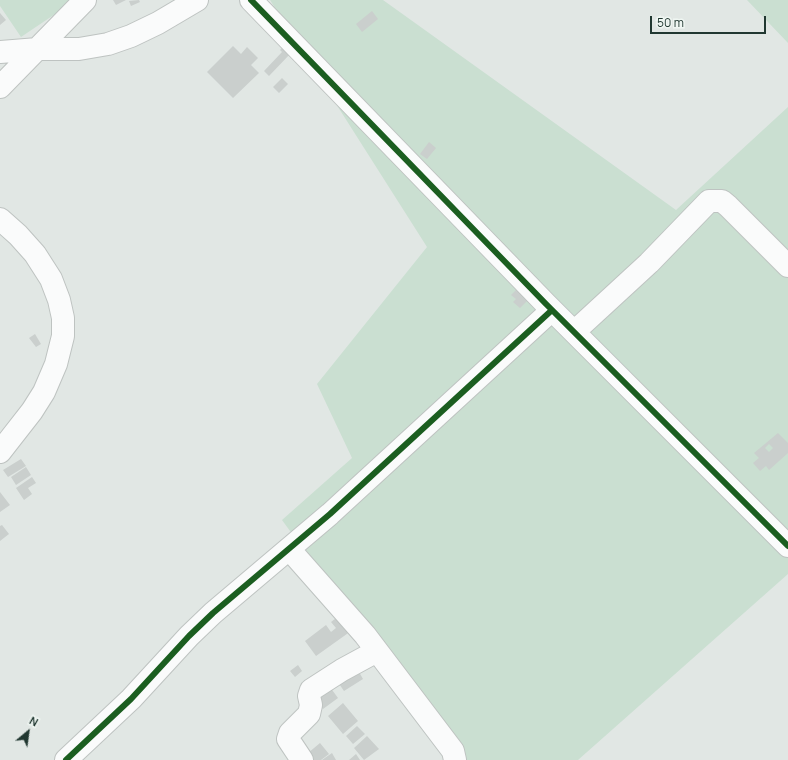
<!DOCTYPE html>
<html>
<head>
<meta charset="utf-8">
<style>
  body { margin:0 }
  #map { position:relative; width:788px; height:760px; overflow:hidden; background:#e1e7e4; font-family:Manrope,sans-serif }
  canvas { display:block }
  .north { position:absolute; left:8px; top:712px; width:40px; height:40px; -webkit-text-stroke:3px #eff6f2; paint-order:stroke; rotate:29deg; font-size:11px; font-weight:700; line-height:16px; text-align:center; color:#213831 }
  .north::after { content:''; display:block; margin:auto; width:14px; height:18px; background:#213831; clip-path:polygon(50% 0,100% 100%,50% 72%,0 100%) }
  .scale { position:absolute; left:650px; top:16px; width:116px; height:18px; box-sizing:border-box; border:2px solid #213831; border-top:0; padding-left:5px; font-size:12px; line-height:14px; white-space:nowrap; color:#213831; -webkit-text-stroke:3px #eff6f2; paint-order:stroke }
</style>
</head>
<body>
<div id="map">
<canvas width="788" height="760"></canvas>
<div class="north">N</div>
<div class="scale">50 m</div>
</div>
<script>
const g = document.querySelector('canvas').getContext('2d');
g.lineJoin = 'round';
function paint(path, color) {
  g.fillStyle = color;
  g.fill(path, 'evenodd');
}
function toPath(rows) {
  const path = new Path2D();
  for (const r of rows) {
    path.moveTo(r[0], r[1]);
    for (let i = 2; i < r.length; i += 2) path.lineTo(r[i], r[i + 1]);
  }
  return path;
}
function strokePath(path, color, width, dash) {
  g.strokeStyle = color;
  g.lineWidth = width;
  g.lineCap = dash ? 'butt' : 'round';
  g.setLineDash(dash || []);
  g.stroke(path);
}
paint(toPath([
  [0,0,76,0,21,37,0,6],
  [270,0,383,0,676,210,788,107,788,574,578,760,457,760,282,520,352,458,317,384,427,247],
  [747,0,788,0,788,43]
]), '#cadfd1');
paint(toPath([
  [113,0,126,0,116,5],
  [139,0,140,2,131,6,129,1],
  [372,11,378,19,362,32,356,24],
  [0,13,6,20,0,25],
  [233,46,241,54,247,47,258,58,251,65,259,73,233,98,207,72],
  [284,46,291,53,269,76,264,71,282,52,280,50],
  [282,78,288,84,279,93,273,87],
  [429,142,436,148,427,159,420,154],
  [521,285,529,299,520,308,513,302,516,299,511,295],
  [35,334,41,344,36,347,29,338],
  [778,433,788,443,788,453,769,470,766,466,760,471,753,463,759,458,754,453],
  [769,444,773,448,769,452,765,448],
  [21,459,26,466,8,477,3,470],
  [26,467,31,475,16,485,11,477],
  [32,477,36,483,28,488,32,494,24,500,16,488],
  [0,492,10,505,0,512],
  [2,525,9,534,0,541,0,526],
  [340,615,351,631,316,656,305,641,326,625,331,632,336,628,331,622],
  [298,665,302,671,295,677,290,671],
  [355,665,363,679,344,691,335,678],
  [327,683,338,698,323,709,312,694],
  [343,703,358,721,343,734,328,716],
  [357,726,365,734,353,744,346,736],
  [367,736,379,749,364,760,354,748],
  [320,743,329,754,321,760,313,760,308,753],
  [332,753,336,760,322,760],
  [356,754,360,760,349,760]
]), '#cacfcd');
const minor = toPath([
  [251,0,546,304,788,546],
  [0,52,38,49,79,49,108,44,131,36,158,23,197,0],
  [0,87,85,0],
  [0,219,18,235,35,254,51,279,59,300,63,318,63,336,56,364,44,392,32,411,0,452],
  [574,332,649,263,709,201,722,201,728,206,788,266],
  [290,550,365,635,453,751,455,760],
  [66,760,131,699,189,636,213,613,330,514,552,310],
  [302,760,288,739,290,733,309,714,311,705,309,696,311,690,342,670,377,651]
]);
strokePath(minor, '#bec3c1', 24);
strokePath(minor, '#fafbfb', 22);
strokePath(toPath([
  [251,0,546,304,788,546],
  [66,760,131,699,189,636,213,613,330,514,552,310]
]), '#1b5e20', 6);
</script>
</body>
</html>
